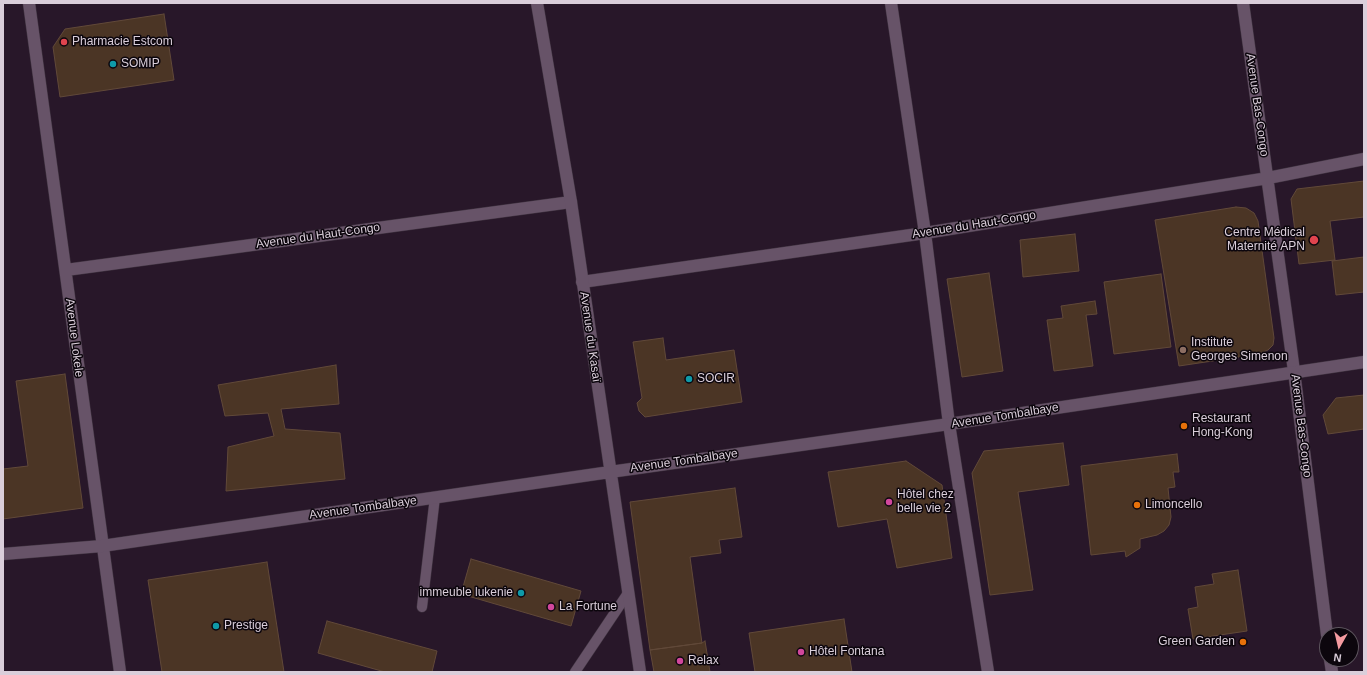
<!DOCTYPE html>
<html>
<head>
<meta charset="utf-8">
<style>
  body { margin:0 }
  #map { position:relative; width:1367px; height:675px; overflow:hidden; background:#281729; font-family:Helvetica,sans-serif }
  canvas { display:block }
  .frame { position:absolute; inset:0; border:4px solid #daceda; pointer-events:none }
  .north { position:absolute; left:1319px; top:627px; width:40px; height:40px; box-sizing:border-box; background:#0c060d; border:1px solid #5e565f; border-radius:50%; rotate:188deg; font-size:11px; font-weight:700; line-height:16px; text-align:center; color:#daceda }
  .north::after { content:''; display:block; margin:auto; width:14px; height:18px; background:#f49aa0; clip-path:polygon(50% 0,100% 100%,50% 72%,0 100%) }
</style>
</head>
<body>
<div id="map">
<canvas width="1367" height="675"></canvas>
<div class="frame"></div>
<div class="north">N</div>
</div>
<script>
const g = document.querySelector('canvas').getContext('2d');
g.lineJoin = 'round';
function paint(path, color) {
  g.fillStyle = color;
  g.fill(path, 'evenodd');
}
function toPath(rows) {
  const path = new Path2D();
  for (const r of rows) {
    path.moveTo(r[0], r[1]);
    for (let i = 2; i < r.length; i += 2) path.lineTo(r[i], r[i + 1]);
  }
  return path;
}
function strokePath(path, color, width, dash) {
  g.strokeStyle = color;
  g.lineWidth = width;
  g.lineCap = dash ? 'butt' : 'round';
  g.setLineDash(dash || []);
  g.stroke(path);
}
function label(font, color, halo, rows, align = 'center') {
  g.font = font + ' Helvetica,sans-serif';
  g.lineWidth = 3;
  g.setLineDash([]);
  g.textBaseline = 'middle';
  g.strokeStyle = halo;
  g.fillStyle = color;
  for (const [text, x, y, turn = 0] of rows) {
    g.save();
    g.translate(x, y);
    g.rotate((+turn || 0) * Math.PI / 180);
    g.textAlign = isNaN(turn) ? turn : align;
    if (halo) g.strokeText(text, 0, 0);
    g.fillText(text, 0, 0);
    g.restore();
  }
}
const building = toPath([
  [164,14,174,80,60,97,53,47,65,29,164,14],
  [1364,181,1364,217,1330,221,1335,260,1299,264,1291,199,1297,189,1364,181],
  [1236,207,1246,208,1254,213,1258,221,1274,338,1273,345,1268,350,1259,354,1179,366,1155,220,1236,207],
  [1075,234,1079,271,1023,277,1020,240,1075,234],
  [1364,257,1364,292,1336,295,1332,261,1364,257],
  [989,273,1003,371,962,377,947,279,989,273],
  [1161,274,1171,347,1114,354,1104,282,1161,274],
  [1095,301,1097,314,1086,315,1093,366,1054,371,1047,320,1063,318,1061,306,1095,301],
  [663,338,666,360,734,350,742,402,645,417,639,411,637,403,642,398,633,342,663,338],
  [336,365,339,404,281,409,285,429,340,433,345,479,226,491,228,447,274,436,268,413,225,416,218,385,336,365],
  [65,374,83,508,3,519,3,469,28,466,16,381,65,374],
  [1364,395,1364,429,1328,434,1323,415,1336,398,1364,395],
  [1063,443,1069,485,1018,492,1033,590,990,595,972,473,984,451,1063,443],
  [1177,454,1179,472,1173,472,1175,487,1168,488,1171,517,1169,525,1164,531,1157,535,1140,539,1140,548,1126,557,1125,551,1091,555,1081,466,1177,454],
  [906,461,942,485,952,558,897,568,887,519,838,527,828,472,906,461],
  [735,488,742,537,719,540,721,553,690,557,702,643,650,650,630,502,735,488],
  [471,559,581,591,571,626,461,594,471,559],
  [267,562,284,672,162,672,148,580,267,562],
  [1238,570,1247,631,1193,639,1188,609,1198,607,1195,587,1214,584,1212,574,1238,570],
  [844,619,852,672,755,672,749,633,844,619],
  [327,621,437,651,432,672,385,672,318,653,327,621],
  [705,641,710,672,654,672,650,650,702,643,705,641]
]);
paint(building, '#4b3525');
strokePath(building, '#614939', 1);
const service = toPath([
  [422,607,435,497],
  [575,672,628,593]
]);
const minor = toPath([
  [29,3,120,672],
  [891,3,925,233,949,424,988,672],
  [1243,3,1294,371,1327,635],
  [66,270,571,202],
  [582,282,925,233,1268,178,1364,159],
  [1330,659,1332,672]
]);
const tertiary = toPath([
  [537,3,571,202,640,672],
  [3,554,102,546,610,472,949,424,1364,362]
]);
strokePath(service, '#403441', 11);
strokePath(minor, '#403441', 13);
strokePath(tertiary, '#403441', 13);
strokePath(service, '#675368', 10);
strokePath(minor, '#675368', 12);
strokePath(tertiary, '#675368', 12);
for (const [x, y, r, color] of [
  [64,42,4,"#e0444e"],
  [113,64,4,"#0f9aa8"],
  [1314,240,5,"#e0444e"],
  [1183,350,4,"#8d6e63"],
  [689,379,4,"#0f9aa8"],
  [1184,426,4,"#e8710a"],
  [889,502,4,"#d1479c"],
  [1137,505,4,"#e8710a"],
  [521,593,4,"#0f9aa8"],
  [551,607,4,"#d1479c"],
  [216,626,4,"#0f9aa8"],
  [1243,642,4,"#e8710a"],
  [801,652,4,"#d1479c"],
  [680,661,4,"#d1479c"]
]) {
  const dot = new Path2D();
  dot.arc(x, y, r, 0, 2 * Math.PI);
  g.fillStyle = color;
  g.fill(dot);
  strokePath(dot, '#0c060d', 1.5);
}
label('12px', '#daceda', '#0c060d', [
  ["Pharmacie Estcom",72,42],
  ["SOMIP",121,64],
  ["Centre Médical",1305,233,"right"],
  ["Maternité APN",1305,247,"right"],
  ["Institute",1191,343],
  ["Georges Simenon",1191,357],
  ["SOCIR",697,379],
  ["Restaurant",1192,419],
  ["Hong-Kong",1192,433],
  ["Hôtel chez",897,495],
  ["belle vie 2",897,509],
  ["Limoncello",1145,505],
  ["immeuble lukenie",513,593,"right"],
  ["La Fortune",559,607],
  ["Prestige",224,626],
  ["Green Garden",1235,642,"right"],
  ["Hôtel Fontana",809,652],
  ["Relax",688,661]
], 'left');
label('12px', '#daceda', '#0c060d', [
  ["Avenue Bas-Congo",1257,105,82],
  ["Avenue du Haut-Congo",974,225,-9],
  ["Avenue du Haut-Congo",318,236,-8],
  ["Avenue du Kasaï",590,337,82],
  ["Avenue Lokele",74,338,83],
  ["Avenue Tombalbaye",1005,416,-9],
  ["Avenue Bas-Congo",1301,426,83],
  ["Avenue Tombalbaye",684,461,-8],
  ["Avenue Tombalbaye",363,508,-8]
]);
</script>
</body>
</html>
